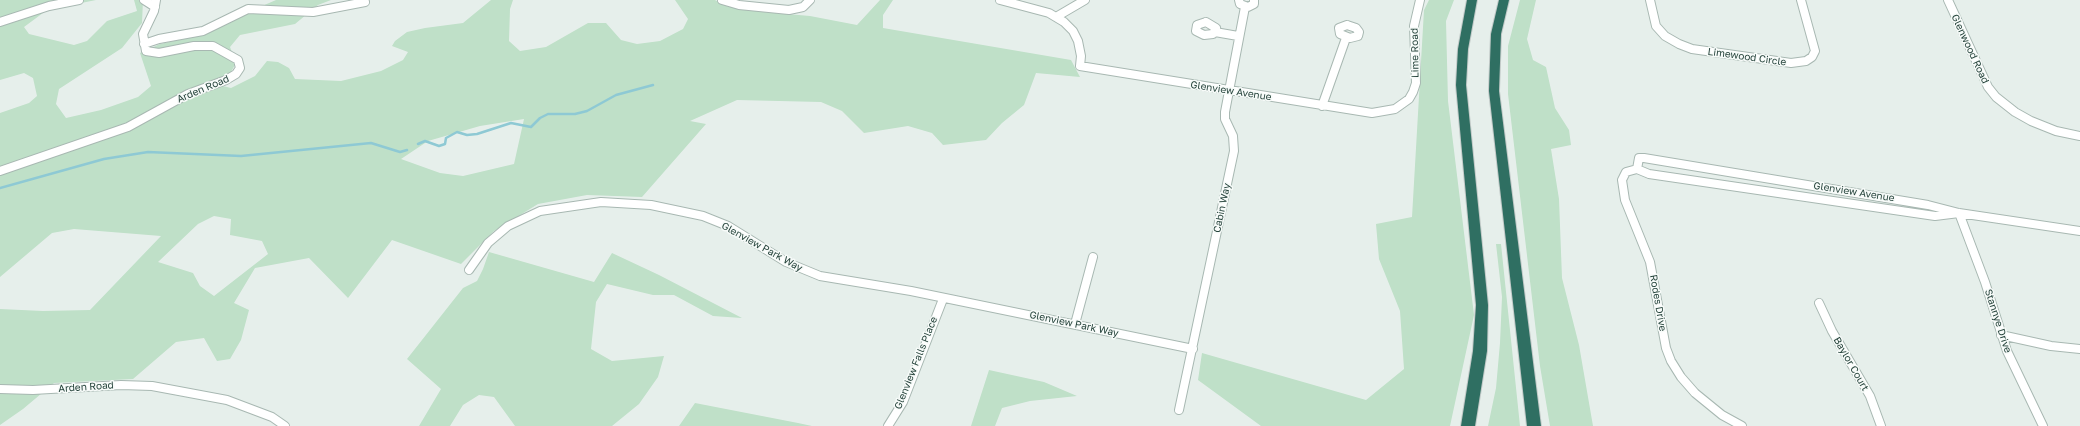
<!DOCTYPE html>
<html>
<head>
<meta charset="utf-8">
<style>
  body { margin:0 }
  canvas { display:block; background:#e6efeb }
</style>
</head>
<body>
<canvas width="2080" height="426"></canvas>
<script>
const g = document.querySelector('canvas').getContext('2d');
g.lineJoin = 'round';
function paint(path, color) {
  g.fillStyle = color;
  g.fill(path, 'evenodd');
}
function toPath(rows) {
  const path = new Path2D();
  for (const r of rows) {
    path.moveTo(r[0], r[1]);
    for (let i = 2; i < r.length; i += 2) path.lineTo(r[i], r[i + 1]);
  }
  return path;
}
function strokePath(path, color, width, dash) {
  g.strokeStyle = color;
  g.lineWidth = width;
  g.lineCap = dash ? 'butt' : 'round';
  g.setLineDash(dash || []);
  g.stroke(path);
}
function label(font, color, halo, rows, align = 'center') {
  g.font = font + ' "Golos Text",sans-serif';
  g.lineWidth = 3;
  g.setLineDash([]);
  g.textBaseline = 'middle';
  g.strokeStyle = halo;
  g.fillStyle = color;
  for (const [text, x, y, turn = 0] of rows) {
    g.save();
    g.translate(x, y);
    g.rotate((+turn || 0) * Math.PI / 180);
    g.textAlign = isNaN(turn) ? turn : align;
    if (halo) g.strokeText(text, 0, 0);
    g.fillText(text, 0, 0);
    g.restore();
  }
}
paint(toPath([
  [0,0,96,0,47,10,24,27,29,34,74,45,87,41,107,21,137,11,134,0,143,0,142,23,122,48,59,89,56,104,66,118,101,110,138,97,151,86,140,53,160,44,207,34,246,13,276,0,331,0,318,5,295,24,240,35,230,47,236,63,223,86,231,88,255,76,267,61,278,62,289,68,295,79,341,81,381,71,403,60,408,52,392,46,395,41,407,32,425,28,463,23,491,0,513,0,510,9,509,41,520,51,546,47,588,23,606,23,621,40,637,44,660,41,683,29,688,19,675,0,715,0,726,6,764,12,810,16,857,25,880,0,893,0,883,15,883,28,1071,60,1080,77,1036,73,1024,105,1002,123,986,140,943,145,932,133,908,126,864,133,842,111,821,102,737,100,690,121,706,124,642,197,587,195,538,204,494,231,461,264,392,240,348,298,309,258,255,268,234,303,249,310,241,340,230,359,217,361,204,338,176,342,133,379,54,383,23,409,0,425,0,309,43,311,90,310,161,236,74,229,52,233,0,277,0,113,29,103,37,96,33,78,24,73,0,80],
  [524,119,514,164,463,176,440,173,401,159,428,141,480,126],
  [214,216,231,219,230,235,262,241,268,254,214,296,200,286,193,273,158,262,198,224],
  [1429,0,1454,0,1446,21,1448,101,1474,315,1450,426,1261,426,1198,380,1202,353,1366,400,1404,369,1400,311,1379,259,1376,224,1412,217,1424,10],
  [1520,0,1536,0,1527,39,1533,60,1546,67,1555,108,1569,130,1571,145,1551,149,1559,199,1562,278,1579,345,1593,426,1550,426,1540,366,1508,94,1508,46],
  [1496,244,1501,244,1520,426,1488,426,1496,388,1500,343,1502,297],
  [489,252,594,282,612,253,659,275,742,318,713,316,674,295,653,295,607,284,596,302,591,349,612,361,664,356,658,377,639,404,612,426,515,426,494,397,479,395,463,405,450,426,419,426,441,389,407,359,463,288,477,281,483,269],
  [989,370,1044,382,1077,396,1030,401,1002,408,995,426,971,426],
  [695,403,798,423,812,426,679,426]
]), '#bfe0c8');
strokePath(toPath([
  [418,144,425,141,439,146,445,144,446,138,457,132,467,135,477,134,511,123,531,127,540,118,548,114,575,114,587,111,616,95,653,85],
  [0,188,104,159,148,152,241,156,371,143,400,152,407,150]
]), '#8ec9d4', 2.5);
const minor = toPath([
  [144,0,155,7],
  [722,0,739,5,789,10,803,7,810,0],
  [1000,0,1049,13,1064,22,1073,31,1078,41,1081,56,1080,66,1372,113,1395,109,1409,99,1413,92,1416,83,1414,26,1420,0],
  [1239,0,1240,4,1248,7,1254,4,1254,0],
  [1650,0,1656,26,1665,36,1679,44,1692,49,1791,63,1806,61,1812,57,1815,51,1801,0],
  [1948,0,1988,87,1996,97,2015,112,2031,121,2056,131,2080,136],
  [1056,17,1085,0],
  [0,22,49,6,79,0],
  [1206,22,1216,28,1213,34,1204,35,1196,31,1197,25,1206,22],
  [1347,25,1356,28,1359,32,1358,36,1350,38,1340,34,1339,28,1347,25],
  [1215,32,1238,36],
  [144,44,159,39,203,31,248,9,313,12,365,2],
  [1322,106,1346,38],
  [1637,169,1639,158,1644,158,1928,205,1959,213,2080,231],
  [0,171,128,127,188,94,226,80,236,74,240,68,238,60,213,46,194,46,159,53,146,51,143,34,154,11,156,0],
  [1959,213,1985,282,2007,351,2043,426],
  [469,270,488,243,508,226,540,211,601,202,651,205,703,216,728,226,786,262,820,276,911,291,1193,349],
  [1819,303,1832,331,1870,396,1881,426],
  [1075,324,1093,257],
  [2001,335,2051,346,2080,349],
  [0,389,33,390,121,385,152,386,227,400,272,417,285,426],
  [1179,410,1234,151,1233,136,1225,119,1225,112,1245,7],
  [888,426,903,402,943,299],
  [1742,426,1722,415,1695,393,1681,377,1671,361,1666,348,1650,262,1625,200,1622,180,1626,172,1637,169,1649,174,1935,216,1959,213]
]);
const motorway = toPath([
  [1467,0,1477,0,1468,49,1466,85,1488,305,1487,351,1475,426,1461,426,1473,351,1476,305,1456,85,1458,49,1467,0],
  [1499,0,1509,0,1501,34,1499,91,1541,426,1527,426,1489,91,1491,34,1499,0]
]);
strokePath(minor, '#a8b8b2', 10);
strokePath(motorway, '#c2cac8', 2);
strokePath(minor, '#fff', 8);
paint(motorway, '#2f6f62');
label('10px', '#24423a', '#f7fbf9', [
  ["Glenwood Road",1970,49,65],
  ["Lime Road",1415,53,-91],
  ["Limewood Circle",1747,57,8],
  ["Arden Road",203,89,-23],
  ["Glenview Avenue",1231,91,9],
  ["Glenview Avenue",1854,192,9],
  ["Cabin Way",1222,208,-78],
  ["Glenview Park Way",762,247,29],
  ["Rodes Drive",1658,303,80],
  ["Stannye Drive",1998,321,72],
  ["Glenview Park Way",1074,324,12],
  ["Glenview Falls Place",916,363,-68],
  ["Baylor Court",1851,364,60],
  ["Arden Road",86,387,-4]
]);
</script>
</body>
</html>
